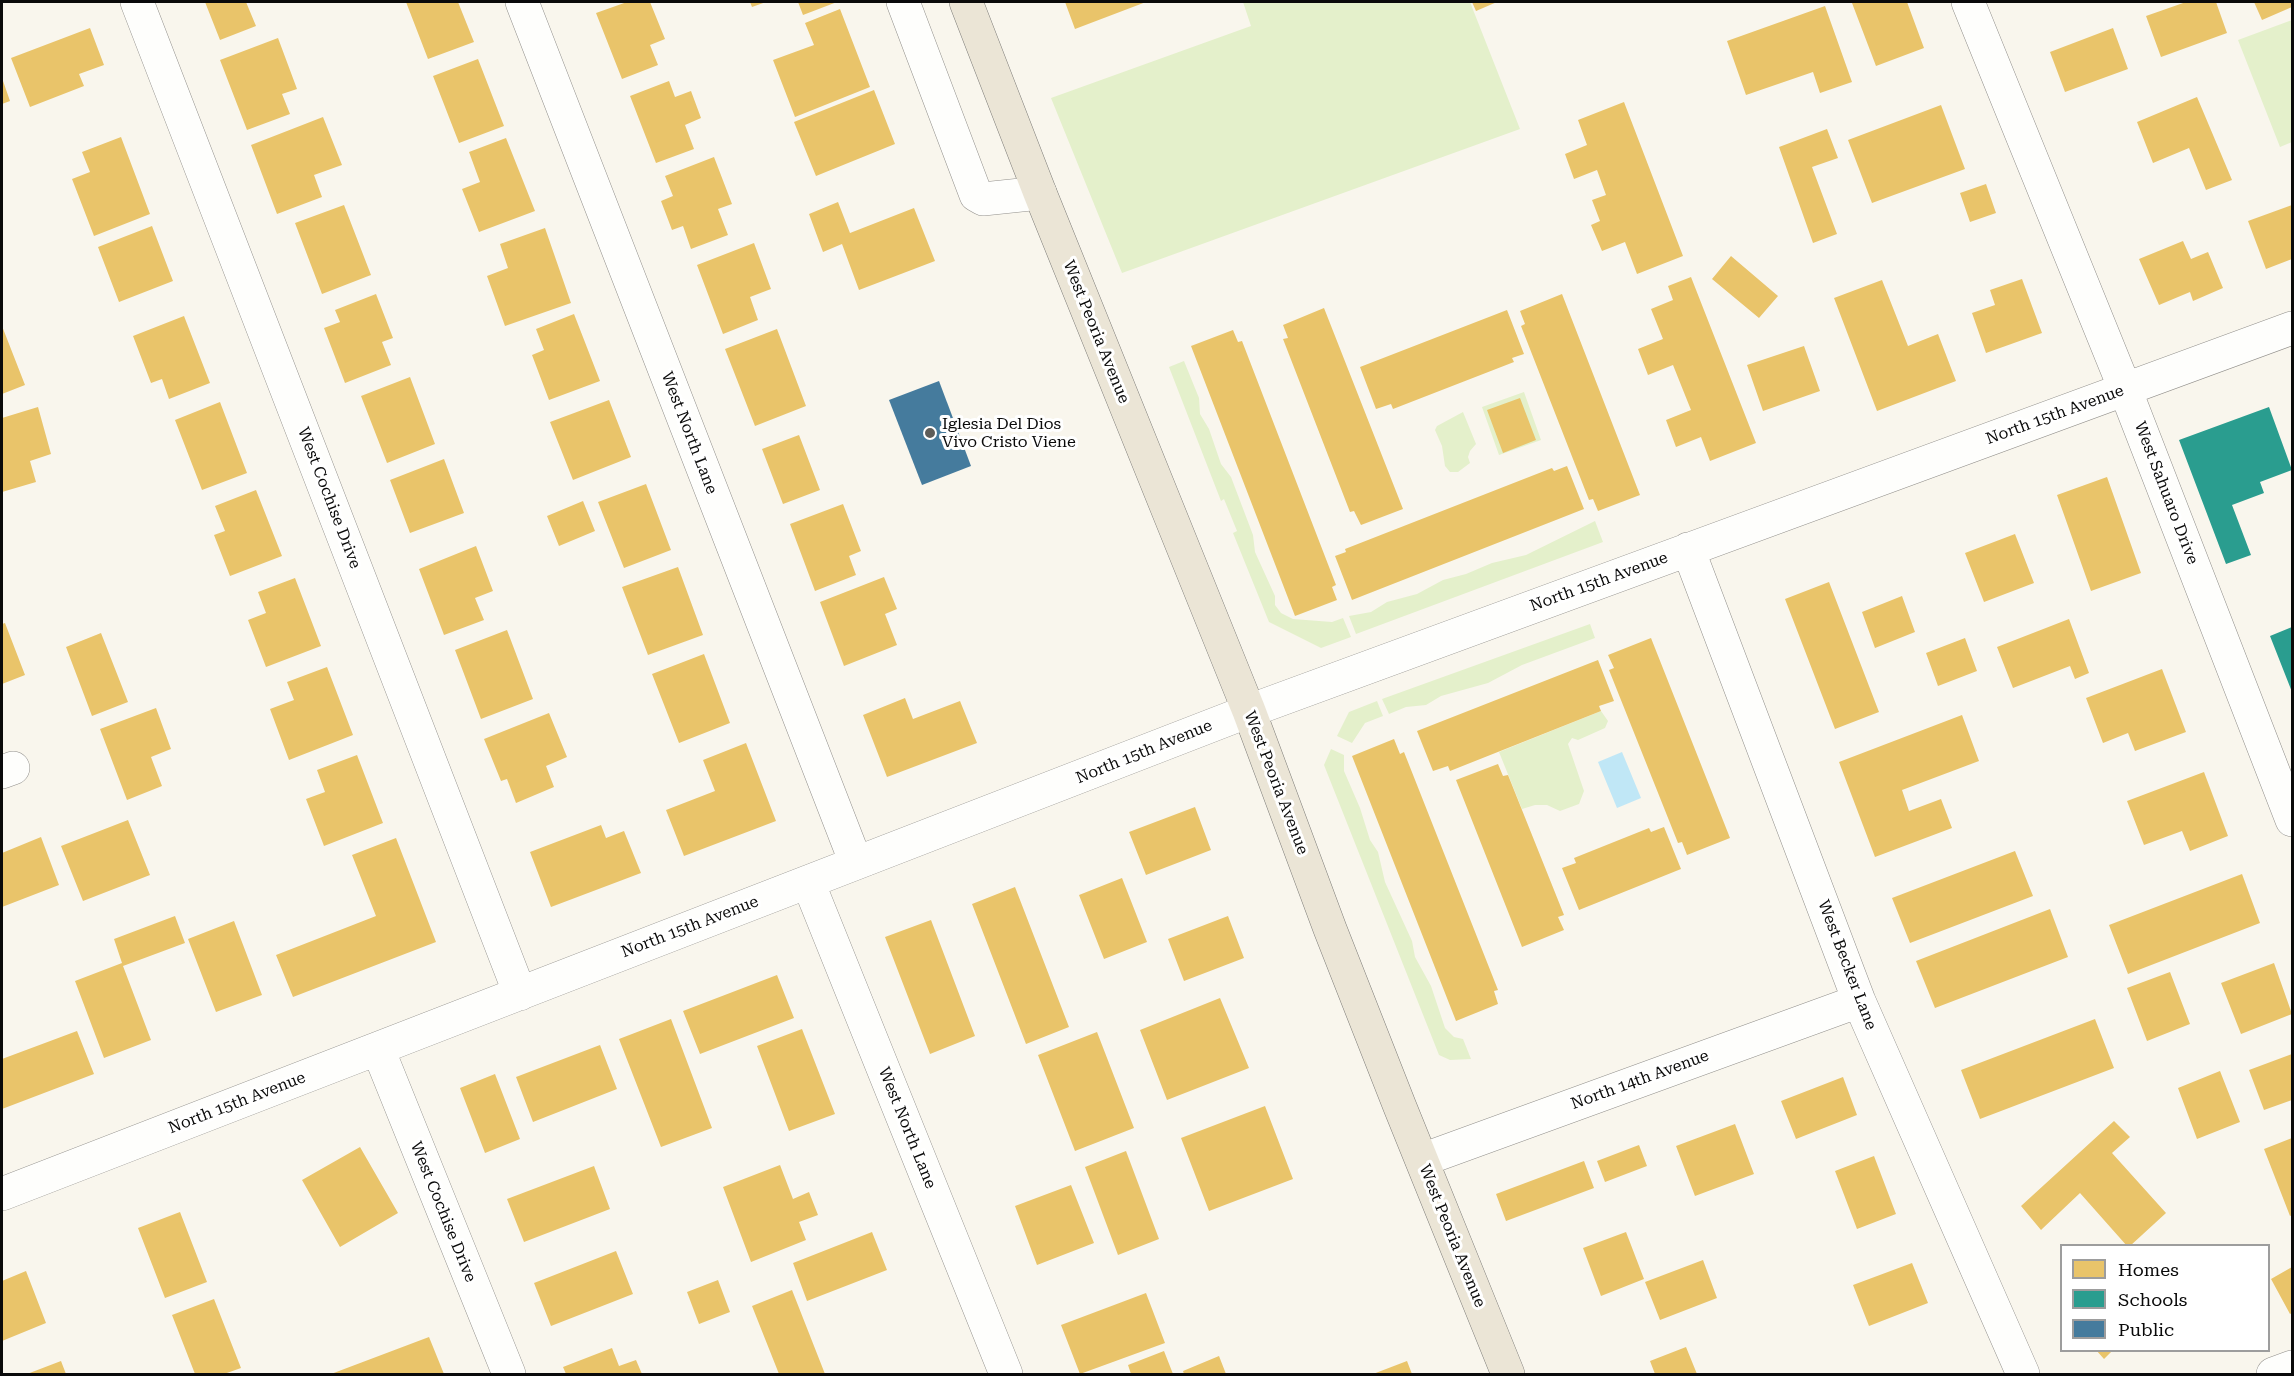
<!DOCTYPE html>
<html>
<head>
<meta charset="utf-8">
<style>
  body { margin:0 }
  #map { position:relative; width:2294px; height:1376px; overflow:hidden; background:#f9f6ed; font-family:"Roboto Serif",serif }
  canvas { display:block }
  .frame { position:absolute; inset:0; border:3px solid #0a0a0a; pointer-events:none }
  .legend { position:absolute; left:2060px; top:1244px; width:210px; height:108px; box-sizing:border-box; background:#fff; border:2px solid #9d9d9d; margin:0; padding:8px 10px; list-style:none; font-size:18px; color:#0a0a0a }
  .legend li { display:flex; align-items:center; gap:12px; height:30px }
  .legend b { width:30px; border:2px solid #9d9d9d }
</style>
</head>
<body>
<div id="map">
<canvas width="2294" height="1376"></canvas>
<div class="frame"></div>
<ul class="legend">
<li><b style="height:16px;background:#e9c46a"></b>Homes</li>
<li><b style="height:16px;background:#2a9d8f"></b>Schools</li>
<li><b style="height:16px;background:#457b9d"></b>Public</li>
</ul>
</div>
<script>
const g = document.querySelector('canvas').getContext('2d');
g.lineJoin = 'round';
function paint(path, color) {
  g.fillStyle = color;
  g.fill(path, 'evenodd');
}
function toPath(rows) {
  const path = new Path2D();
  for (const r of rows) {
    path.moveTo(r[0], r[1]);
    for (let i = 2; i < r.length; i += 2) path.lineTo(r[i], r[i + 1]);
  }
  return path;
}
function strokePath(path, color, width, dash) {
  g.strokeStyle = color;
  g.lineWidth = width;
  g.lineCap = dash ? 'butt' : 'round';
  g.setLineDash(dash || []);
  g.stroke(path);
}
function label(font, color, halo, rows, align = 'center') {
  g.font = font + ' "Roboto Serif",serif';
  g.lineWidth = 6;
  g.setLineDash([]);
  g.textBaseline = 'middle';
  g.strokeStyle = halo;
  g.fillStyle = color;
  for (const [text, x, y, turn = 0] of rows) {
    g.save();
    g.translate(x, y);
    g.rotate((+turn || 0) * Math.PI / 180);
    g.textAlign = isNaN(turn) ? turn : align;
    if (halo) g.strokeText(text, 0, 0);
    g.fillText(text, 0, 0);
    g.restore();
  }
}
paint(toPath([
  [1243,2,1470,2,1520,129,1122,273,1051,98,1251,26],
  [2292,20,2292,142,2280,147,2238,40],
  [1184,361,1199,398,1200,414,1209,429,1221,464,1231,477,1253,535,1255,552,1275,596,1275,605,1281,613,1293,619,1332,622,1343,618,1351,637,1321,648,1269,622,1233,533,1237,531,1224,499,1221,501,1169,367],
  [1524,392,1541,440,1499,455,1482,407],
  [1463,412,1476,444,1470,451,1468,457,1470,463,1458,472,1450,472,1445,466,1442,446,1435,430,1437,426],
  [1595,521,1603,542,1356,634,1349,616,1371,612,1387,602,1417,594,1443,580,1466,574,1492,563,1526,555],
  [1590,624,1595,638,1522,665,1488,683,1441,696,1426,705,1406,707,1389,714,1382,699],
  [1377,701,1383,716,1365,723,1352,743,1337,736,1349,712],
  [1601,711,1608,721,1605,728,1578,740,1572,738,1568,744,1584,791,1579,804,1560,811,1547,805,1535,805,1522,809,1499,752],
  [1331,749,1344,755,1344,771,1360,808,1370,840,1378,852,1385,882,1412,941,1415,957,1431,986,1445,1028,1454,1037,1463,1039,1471,1059,1450,1060,1439,1055,1324,765]
]), '#e4f0cb');
paint(toPath([
  [1622,752,1641,798,1617,808,1598,762]
]), '#c0e7f6');
paint(toPath([
  [205,2,246,2,256,26,220,40],
  [406,2,458,2,474,42,428,59],
  [627,2,650,2,665,39,650,45,658,65,622,79,596,13],
  [750,2,766,2,752,7],
  [798,2,837,2,803,15],
  [1065,2,1146,2,1075,29],
  [1472,2,1497,2,1476,11],
  [1856,2,1907,2,1924,48,1876,66,1852,3],
  [2186,2,2216,2,2227,33,2161,57,2146,16],
  [2254,2,2292,2,2292,7,2262,20],
  [1825,6,1852,82,1820,93,1813,72,1746,95,1727,41],
  [840,9,870,87,795,117,773,60,814,45,805,23],
  [90,28,104,65,79,74,84,86,30,107,11,58],
  [2113,28,2128,69,2065,92,2050,52],
  [278,38,297,89,282,94,290,114,247,130,220,60],
  [478,59,504,126,459,143,433,76],
  [2,78,10,101,2,104],
  [669,81,675,97,691,91,701,118,685,125,694,149,656,163,630,96],
  [874,90,895,144,816,176,794,122],
  [2197,97,2232,180,2206,190,2189,148,2153,163,2137,122],
  [1624,102,1683,256,1637,274,1625,242,1602,251,1591,225,1600,221,1592,200,1606,195,1597,170,1574,179,1565,154,1587,145,1578,120],
  [1941,105,1965,169,1872,203,1848,140],
  [323,117,342,165,314,175,322,197,277,214,251,145],
  [1827,129,1838,158,1812,167,1837,234,1813,243,1779,147],
  [121,137,150,214,94,236,72,179,90,172,82,152],
  [506,138,535,211,479,232,462,189,480,182,469,152],
  [714,157,732,204,718,209,728,235,691,249,683,226,672,230,661,201,673,196,665,176],
  [1986,184,1996,213,1970,222,1960,193],
  [838,202,850,233,914,208,935,261,859,290,842,244,823,252,809,214],
  [344,205,371,275,322,294,295,223],
  [2292,205,2292,259,2266,269,2248,221],
  [152,226,173,281,119,302,98,247],
  [545,228,571,303,505,326,487,276,508,268,500,244],
  [2183,241,2191,259,2208,252,2223,288,2193,301,2190,292,2159,305,2139,259],
  [754,243,771,289,750,297,758,320,723,334,697,265],
  [1731,256,1778,296,1759,318,1712,279],
  [1691,277,1756,443,1710,461,1701,437,1676,447,1666,420,1691,410,1673,365,1648,375,1638,349,1663,339,1651,309,1673,300,1668,286],
  [2022,279,2042,333,1986,353,1972,313,1995,305,1990,290],
  [1882,280,1908,346,1938,334,1956,381,1877,411,1834,298],
  [376,294,393,338,382,342,391,365,345,383,324,328,340,322,335,310],
  [1562,294,1640,495,1598,511,1593,499,1589,500,1521,326,1525,324,1520,311],
  [1324,308,1403,509,1361,525,1354,511,1350,512,1283,339,1288,338,1283,325],
  [1507,310,1524,354,1512,358,1514,362,1393,409,1391,404,1376,409,1360,367],
  [574,314,600,381,549,400,532,355,544,350,536,329],
  [184,316,210,383,169,399,162,379,151,383,133,336],
  [2,326,25,385,2,394],
  [777,329,806,406,755,426,725,349],
  [1233,330,1238,342,1242,341,1336,585,1332,587,1337,600,1295,616,1191,346],
  [1804,346,1820,391,1763,411,1747,365],
  [410,377,435,444,387,463,361,396],
  [1520,398,1536,440,1503,453,1487,410],
  [609,400,631,457,573,480,550,422],
  [220,402,247,473,202,490,175,420],
  [38,407,51,454,30,461,36,482,2,492,2,418],
  [799,435,820,490,783,504,762,449],
  [444,459,464,513,410,533,390,480],
  [1567,466,1584,509,1352,600,1335,556,1346,552,1345,549,1552,468,1554,471],
  [2107,477,2141,573,2091,591,2057,495],
  [646,484,671,550,624,568,598,502],
  [256,490,282,556,230,576,214,535,225,531,215,506],
  [583,501,595,531,559,546,547,516],
  [843,504,861,551,849,556,856,575,815,591,790,524],
  [2015,534,2034,583,1984,602,1965,553],
  [476,546,493,591,475,598,484,620,444,635,419,569],
  [678,567,703,635,648,655,622,587],
  [884,577,897,609,885,614,897,645,844,666,820,602],
  [295,578,321,646,266,667,248,620,266,613,258,592],
  [1829,582,1879,712,1835,729,1785,599],
  [1902,596,1915,632,1875,648,1862,612],
  [2069,619,2089,673,2075,679,2070,666,2013,688,1997,647],
  [5,623,25,675,2,684,2,624],
  [507,630,533,699,481,719,455,650],
  [101,633,128,702,92,716,66,647],
  [1651,638,1730,838,1687,855,1682,842,1678,843,1609,670,1614,668,1608,655],
  [1965,638,1977,671,1938,686,1926,653],
  [704,654,730,723,679,743,652,674],
  [1598,660,1614,701,1599,706,1601,711,1450,771,1448,766,1433,771,1417,731],
  [327,667,353,735,289,760,270,709,294,700,287,682],
  [2162,669,2186,732,2135,751,2128,733,2103,743,2086,698],
  [905,698,913,719,960,701,977,743,887,777,863,715],
  [156,708,171,749,151,757,162,786,127,800,100,729],
  [549,713,567,757,546,766,554,787,516,803,507,779,501,781,484,739],
  [1962,715,1979,761,1902,790,1909,811,1941,799,1952,828,1875,857,1839,762],
  [1394,739,1400,754,1404,752,1498,990,1494,991,1498,1004,1456,1021,1352,756],
  [746,743,776,821,684,856,666,810,715,791,703,760],
  [357,755,383,823,324,846,306,799,325,792,317,770],
  [1498,764,1503,776,1508,775,1564,915,1558,917,1564,930,1522,947,1456,780],
  [2204,772,2228,836,2190,851,2182,831,2144,845,2127,801],
  [1195,807,1211,850,1146,875,1129,832],
  [128,820,150,875,83,901,61,846],
  [601,825,606,838,624,831,641,873,551,907,530,852],
  [1664,827,1681,869,1579,910,1562,868,1576,863,1574,858,1649,828,1651,832],
  [41,837,59,885,2,907,2,853],
  [396,838,436,942,293,997,276,955,376,916,352,855],
  [2015,851,2033,896,1910,943,1892,898],
  [2242,874,2260,923,2128,974,2109,925],
  [1122,878,1147,942,1104,959,1079,895],
  [1015,887,1069,1027,1026,1044,972,904],
  [2050,909,2068,957,1935,1008,1916,961],
  [175,916,185,943,123,966,151,1040,104,1058,75,981,122,963,114,939],
  [1228,916,1244,958,1184,981,1168,939],
  [931,920,975,1036,930,1054,885,937],
  [234,921,262,995,216,1012,188,939],
  [2274,963,2292,1014,2241,1034,2221,983],
  [2170,972,2190,1024,2147,1041,2127,988],
  [777,975,794,1018,700,1054,683,1011],
  [1220,998,1249,1068,1167,1100,1140,1030],
  [671,1019,712,1128,661,1147,619,1039],
  [2095,1019,2114,1068,1980,1119,1961,1070],
  [802,1029,835,1114,789,1131,757,1046],
  [77,1031,94,1074,2,1109,2,1059],
  [1097,1032,1134,1128,1075,1151,1038,1055],
  [600,1045,617,1089,533,1122,516,1077],
  [2292,1054,2292,1100,2264,1110,2249,1070],
  [2220,1071,2240,1122,2197,1139,2178,1088],
  [495,1074,520,1139,485,1153,460,1088],
  [1843,1077,1857,1115,1796,1139,1781,1101],
  [1265,1106,1293,1179,1209,1211,1181,1138],
  [2114,1121,2130,1137,2112,1153,2166,1213,2130,1246,2127,1246,2080,1193,2041,1230,2021,1206],
  [1735,1124,1754,1174,1695,1196,1676,1146],
  [2292,1138,2292,1215,2290,1216,2264,1149],
  [1639,1145,1647,1166,1605,1182,1597,1161],
  [360,1147,398,1213,340,1247,302,1180],
  [1126,1151,1159,1239,1118,1255,1085,1167],
  [1874,1156,1896,1214,1857,1229,1835,1171],
  [1584,1161,1594,1188,1506,1221,1496,1194],
  [780,1165,793,1199,809,1192,818,1215,799,1222,806,1240,751,1262,723,1187],
  [594,1166,610,1209,524,1242,507,1199],
  [1071,1185,1094,1243,1037,1265,1015,1206],
  [180,1212,207,1282,165,1298,138,1228],
  [872,1232,887,1270,807,1301,793,1263],
  [1626,1232,1644,1279,1601,1296,1583,1248],
  [616,1251,633,1294,551,1326,534,1283],
  [1703,1260,1717,1298,1660,1320,1645,1282],
  [1912,1263,1928,1303,1869,1326,1853,1285],
  [2292,1267,2292,1313,2290,1314,2271,1279],
  [26,1271,46,1323,2,1341,2,1281],
  [718,1280,730,1312,699,1324,687,1292],
  [792,1290,825,1374,779,1374,752,1306],
  [1146,1293,1165,1343,1080,1374,1061,1325],
  [214,1299,241,1368,224,1374,195,1374,172,1315],
  [429,1337,444,1374,331,1374],
  [1686,1347,1697,1374,1655,1374,1650,1361],
  [612,1348,619,1366,636,1360,642,1374,566,1374,563,1367],
  [2096,1350,2113,1350,2104,1359],
  [1164,1351,1173,1374,1131,1374,1128,1365],
  [1219,1356,1226,1374,1184,1374,1183,1371],
  [61,1361,66,1374,27,1374],
  [1407,1361,1412,1374,1373,1374]
]), '#e9c46a');
paint(toPath([
  [2269,407,2292,470,2260,482,2264,493,2232,505,2251,555,2226,564,2179,440],
  [2292,627,2292,692,2270,636]
]), '#2a9d8f');
paint(toPath([
  [939,381,971,466,922,485,889,400]
]), '#457b9d');
const minor = toPath([
  [137,2,520,994],
  [522,2,856,863],
  [903,2,976,195,983,199,1040,193],
  [1968,2,2125,389,2292,820],
  [1688,549,1859,1001,2023,1374],
  [2,772,13,768],
  [808,882,1006,1374],
  [378,1049,509,1374],
  [1422,1160,1859,1001],
  [2,1194,1249,711,2292,328],
  [2273,1374,2292,1367]
]);
const major = toPath([
  [966,2,1040,193,1249,711,1330,929,1400,1107,1508,1374]
]);
strokePath(minor, '#92908c', 34);
strokePath(major, '#7f7e7a', 34);
strokePath(minor, '#fefefc', 33);
strokePath(major, '#ebe5d6', 33);
for (const [x, y, r, color] of [
  [930,433,6,"#5e5d59"]
]) {
  const dot = new Path2D();
  dot.arc(x, y, r, 0, 2 * Math.PI);
  g.fillStyle = color;
  g.fill(dot);
  strokePath(dot, '#fff', 2);
}
label('16px', '#0a0a0a', '#fff', [
  ["West Peoria Avenue",1096,332,68],
  ["North 15th Avenue",2055,415,-20],
  ["West North Lane",689,433,69],
  ["West Sahuaro Drive",2166,493,69],
  ["West Cochise Drive",329,498,69],
  ["North 15th Avenue",1599,582,-20],
  ["North 15th Avenue",1144,752,-22],
  ["West Peoria Avenue",1276,783,69],
  ["North 15th Avenue",690,927,-21],
  ["West Becker Lane",1847,965,69],
  ["North 14th Avenue",1640,1080,-20],
  ["North 15th Avenue",237,1103,-21],
  ["West North Lane",907,1128,68],
  ["West Cochise Drive",443,1212,68],
  ["West Peoria Avenue",1452,1236,68]
]);
label('16px', '#0a0a0a', '#fff', [
  ["Iglesia Del Dios",942,424],
  ["Vivo Cristo Viene",942,442]
], 'left');
</script>
</body>
</html>
